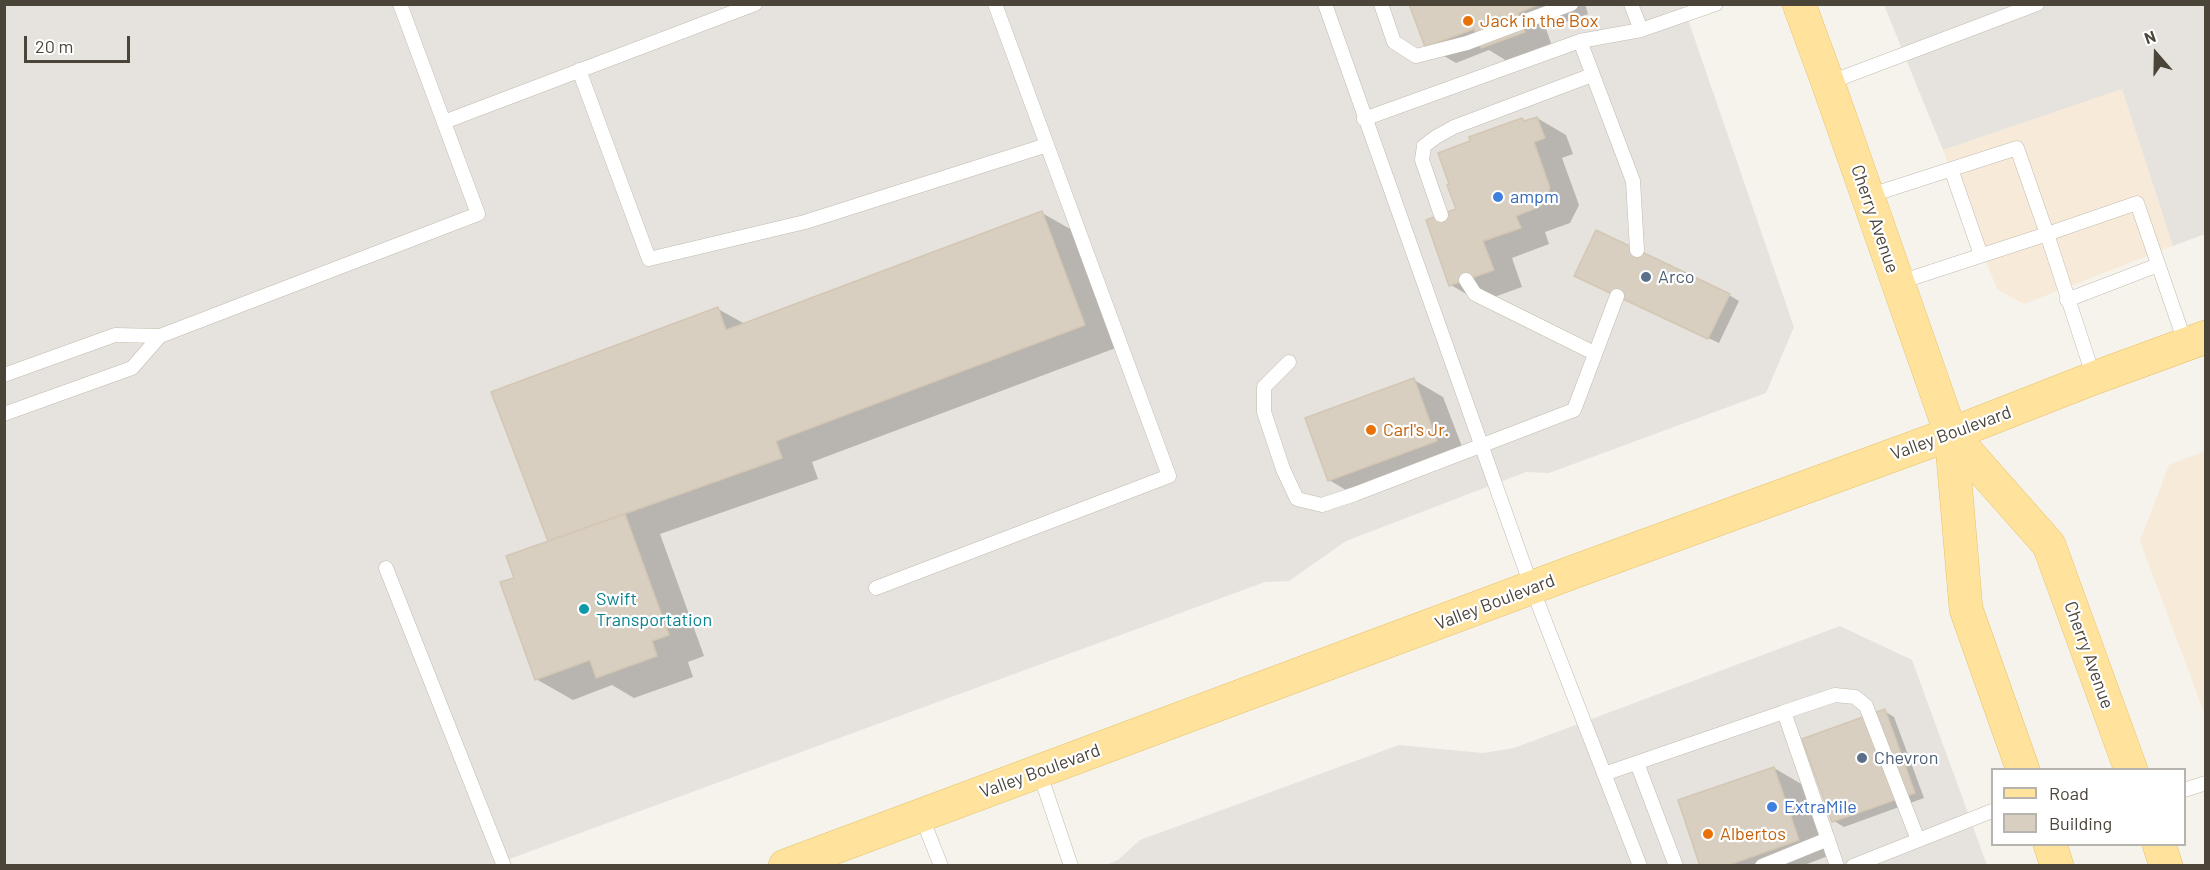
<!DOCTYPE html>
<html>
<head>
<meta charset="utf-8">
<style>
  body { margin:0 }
  #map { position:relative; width:2210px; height:870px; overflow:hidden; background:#f6f3ec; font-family:Barlow,sans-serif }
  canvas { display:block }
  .frame { position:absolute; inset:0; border:6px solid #4b4439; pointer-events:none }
  .legend { position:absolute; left:1991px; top:768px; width:195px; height:78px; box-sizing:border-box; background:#fff; border:2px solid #b7b4b0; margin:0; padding:8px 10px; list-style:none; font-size:18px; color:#4b4439 }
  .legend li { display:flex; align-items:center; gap:12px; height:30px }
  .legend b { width:30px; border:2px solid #b7b4b0 }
  .north { position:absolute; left:2126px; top:24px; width:60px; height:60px; -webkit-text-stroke:4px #fff; paint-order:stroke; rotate:340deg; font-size:16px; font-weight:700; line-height:24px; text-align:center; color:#4b4439 }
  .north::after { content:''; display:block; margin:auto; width:21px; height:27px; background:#4b4439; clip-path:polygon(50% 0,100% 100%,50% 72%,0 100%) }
  .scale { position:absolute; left:24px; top:36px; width:106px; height:27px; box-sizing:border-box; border:3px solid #4b4439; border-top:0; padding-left:8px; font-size:18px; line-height:21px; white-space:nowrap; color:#4b4439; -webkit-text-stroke:4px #fff; paint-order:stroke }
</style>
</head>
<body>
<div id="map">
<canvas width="2210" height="870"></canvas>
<div class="frame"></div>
<ul class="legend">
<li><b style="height:8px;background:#ffe39c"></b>Road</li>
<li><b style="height:16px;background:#d8cfc1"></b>Building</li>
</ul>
<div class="north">N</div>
<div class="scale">20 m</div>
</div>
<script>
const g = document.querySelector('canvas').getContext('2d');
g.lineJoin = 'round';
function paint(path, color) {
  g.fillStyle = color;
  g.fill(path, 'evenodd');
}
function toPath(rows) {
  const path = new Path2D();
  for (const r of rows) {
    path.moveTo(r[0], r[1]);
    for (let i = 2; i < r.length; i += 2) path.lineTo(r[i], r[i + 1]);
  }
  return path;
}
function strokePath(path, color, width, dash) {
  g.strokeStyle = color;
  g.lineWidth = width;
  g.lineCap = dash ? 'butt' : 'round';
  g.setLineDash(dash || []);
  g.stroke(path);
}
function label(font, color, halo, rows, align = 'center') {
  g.font = font + ' Barlow,sans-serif';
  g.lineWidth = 4.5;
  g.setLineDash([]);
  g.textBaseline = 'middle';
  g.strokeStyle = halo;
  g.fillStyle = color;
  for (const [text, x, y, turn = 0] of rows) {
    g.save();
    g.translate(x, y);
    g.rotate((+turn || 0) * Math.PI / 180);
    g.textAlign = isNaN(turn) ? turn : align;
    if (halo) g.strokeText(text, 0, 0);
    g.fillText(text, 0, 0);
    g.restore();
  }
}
paint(toPath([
  [2122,89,2173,246,2024,304,1997,289,1943,150],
  [2205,451,2206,451,2205,715,2140,541,2169,465]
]), '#f7ead8');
paint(toPath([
  [5,5,1683,5,1794,327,1766,393,1549,473,1526,472,1346,541,1289,581,1265,582,493,865,5,866],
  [1884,5,2205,5,2205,234,2173,246,2122,89,1943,150],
  [1840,626,1912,660,1987,865,1103,866,1118,860,1140,840,1399,745,1483,753,1514,748]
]), '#e6e2dd');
paint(toPath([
  [1411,4,1585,4,1588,14,1546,29,1553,49,1512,64,1489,50,1456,63,1427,46],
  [1537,118,1566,135,1573,154,1562,158,1579,205,1570,223,1545,232,1549,244,1512,258,1522,287,1480,302,1451,285,1458,210,1472,142,1522,119,1527,122],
  [1042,213,1079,234,1121,346,812,462,818,479,660,534,704,656,688,662,693,677,634,698,612,685,573,700,536,679,516,579,550,542,493,393,718,309,745,324],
  [1586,281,1729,295,1739,301,1719,343],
  [1414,380,1443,397,1466,457,1358,497,1329,480],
  [1884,711,1894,717,1924,798,1844,827,1834,821],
  [1774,768,1803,785,1828,856,1802,866,1702,866]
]), '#0003');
const building = toPath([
  [1409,4,1540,4,1518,13,1525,32,1481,48,1474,29,1425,47,1409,4],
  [1537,117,1545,138,1534,142,1550,188,1541,206,1516,216,1521,228,1483,241,1494,270,1449,286,1426,220,1456,209,1447,185,1449,184,1438,153,1470,141,1469,137,1522,118,1524,121,1537,117],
  [1042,211,1085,325,776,441,782,458,548,541,491,392,718,307,726,330,1042,211],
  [1596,230,1730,294,1708,339,1574,276,1596,230],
  [1414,378,1437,441,1328,481,1305,418,1414,378],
  [625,514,669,635,652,641,657,656,596,678,590,660,535,680,500,582,514,578,506,556,625,514],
  [1885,709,1915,793,1832,822,1802,739,1885,709],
  [1774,767,1799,840,1726,866,1700,866,1678,800,1774,767]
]);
paint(building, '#d8cfc1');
strokePath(building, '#d3c7b4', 1.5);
const service = toPath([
  [1325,4,1532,588,1640,866],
  [1381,4,1394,42,1416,56,1467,43,1571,4],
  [1631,4,1641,30],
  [1580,41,1633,181,1637,250],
  [579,70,649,259,805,222,1047,145],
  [1828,83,2037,4],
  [1364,119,1580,41,1641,30,1716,4],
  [444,122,755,4],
  [1951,169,1981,255],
  [1868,196,2017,148,2047,234,1897,283],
  [1441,215,1422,160,1424,146,1436,137,1454,127,1592,75],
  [1466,280,1475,294,1594,353],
  [2067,300,2158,265],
  [1289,362,1264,387,1264,412,1283,469,1297,499,1322,505,1355,494,1574,410,1617,296],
  [4,375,115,335,160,336,478,214,400,4],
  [2094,378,2047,234,2137,203,2186,345],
  [4,414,132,368,160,336],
  [386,568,504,866],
  [876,588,1169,476,995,4],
  [1784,712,1835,695,1855,697,1866,706,1918,840],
  [1637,763,1676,866],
  [1039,771,1071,866],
  [1604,774,1784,712,1837,866],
  [2184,790,2206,783],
  [921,815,941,866],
  [1762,866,1828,839],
  [1853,866,1992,811]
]);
const primary = toPath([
  [1799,4,1828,83,1951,434,1966,609,2023,770],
  [1951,434,2049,545,2131,770],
  [2050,844,2057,866],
  [2159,844,2166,866],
  [785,866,1576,571,1951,434,2094,378,2206,337]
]);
strokePath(service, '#c2bbae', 15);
strokePath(primary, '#e6c16a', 34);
strokePath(service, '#fff', 14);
strokePath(primary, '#ffe39c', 33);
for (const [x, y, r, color] of [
  [1468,21,6,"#e8710a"],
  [1498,197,6,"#3f7fe0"],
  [1646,277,6,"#5c6f8a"],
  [1371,430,6,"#e8710a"],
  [584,609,6,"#0f9aa8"],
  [1862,758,6,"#5c6f8a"],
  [1772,807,6,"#3f7fe0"],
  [1708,834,6,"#e8710a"]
]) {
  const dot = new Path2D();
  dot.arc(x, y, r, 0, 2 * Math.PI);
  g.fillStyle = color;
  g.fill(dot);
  strokePath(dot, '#fff', 2);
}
label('18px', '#c56008', '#fff', [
  ["Jack in the Box",1480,21],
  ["Carl's Jr.",1383,430],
  ["Albertos",1720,834]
], 'left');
label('18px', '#366cbe', '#fff', [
  ["ampm",1510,197],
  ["ExtraMile",1784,807]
], 'left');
label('18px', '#4b4439', '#fff', [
  ["Cherry Avenue",1875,219,71],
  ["Valley Boulevard",1951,433,-20],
  ["Valley Boulevard",1495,602,-21],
  ["Cherry Avenue",2089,655,70],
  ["Valley Boulevard",1040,771,-20]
]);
label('18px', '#4e5e75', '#fff', [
  ["Arco",1658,277],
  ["Chevron",1874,758]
], 'left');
label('18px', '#0d838f', '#fff', [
  ["Swift",596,599],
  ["Transportation",596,620]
], 'left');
</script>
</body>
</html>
